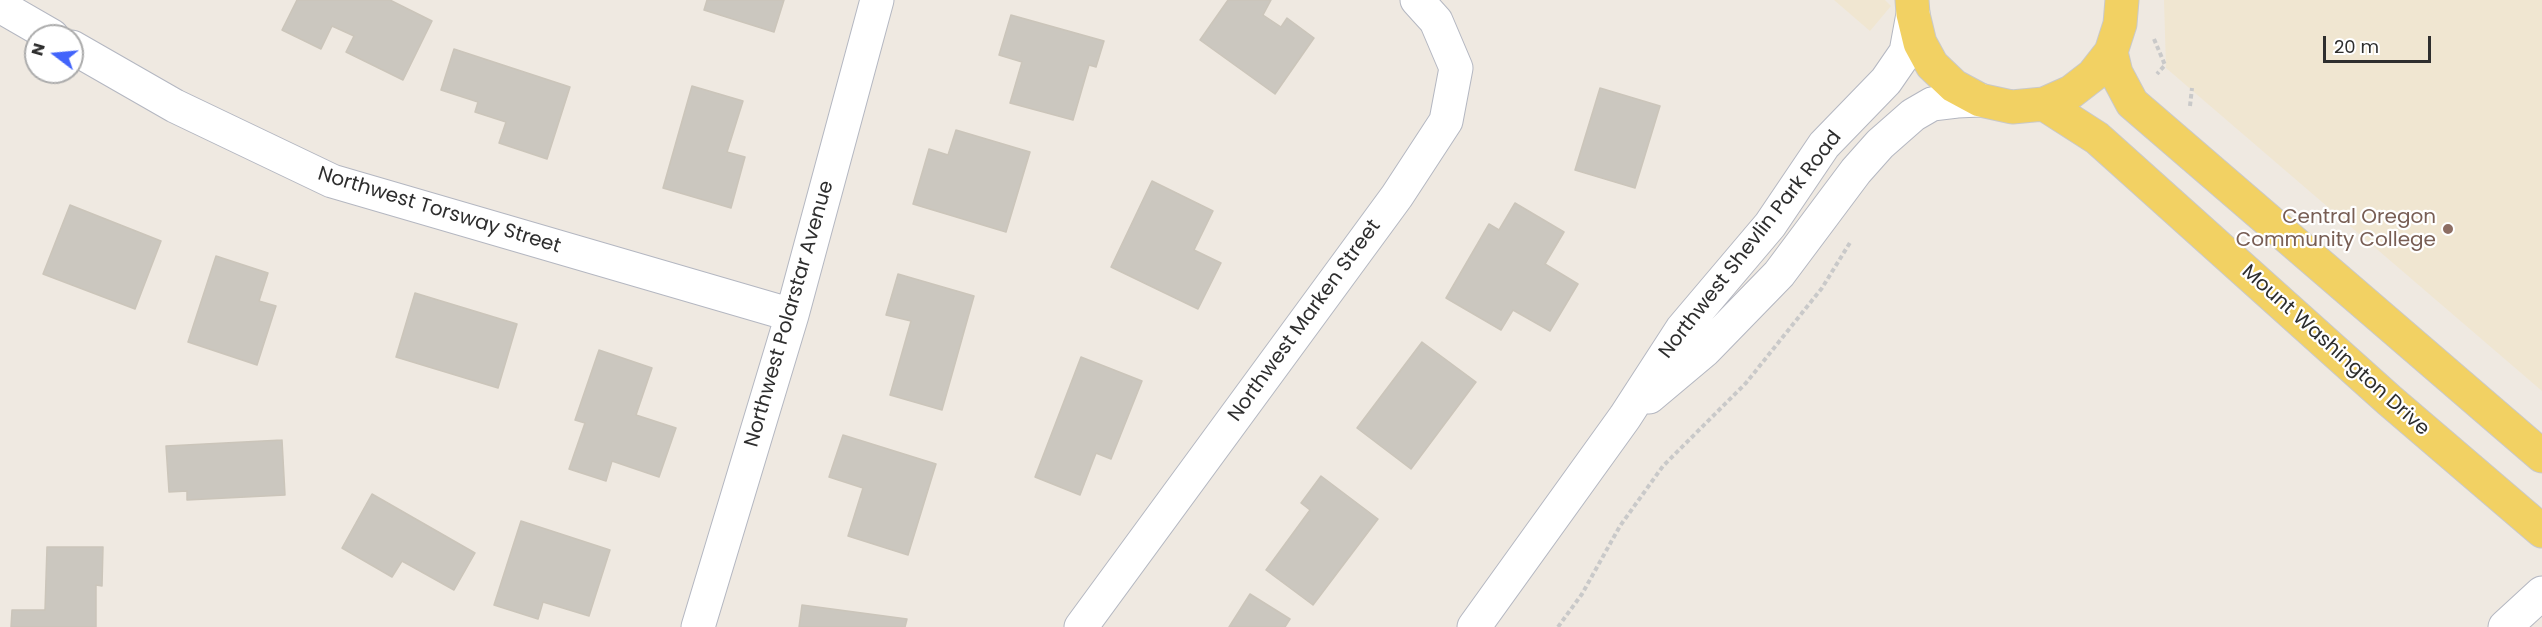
<!DOCTYPE html>
<html>
<head>
<meta charset="utf-8">
<style>
  body { margin:0 }
  #map { position:relative; width:2542px; height:627px; overflow:hidden; background:#efe9e1; font-family:Poppins,sans-serif }
  canvas { display:block }
  .north { position:absolute; left:24px; top:24px; width:60px; height:60px; box-sizing:border-box; background:#fff; border:2px solid #ababab; border-radius:50%; rotate:286deg; font-size:16px; font-weight:700; line-height:24px; text-align:center; color:#2e2e2e }
  .north::after { content:''; display:block; margin:auto; width:21px; height:27px; background:#4264fb; clip-path:polygon(50% 0,100% 100%,50% 72%,0 100%) }
  .scale { position:absolute; left:2323px; top:36px; width:108px; height:27px; box-sizing:border-box; border:3px solid #2e2e2e; border-top:0; padding-left:8px; font-size:18px; line-height:21px; white-space:nowrap; color:#2e2e2e; -webkit-text-stroke:4px #fff; paint-order:stroke }
</style>
</head>
<body>
<div id="map">
<canvas width="2542" height="627"></canvas>
<div class="north">N</div>
<div class="scale">20 m</div>
</div>
<script>
const g = document.querySelector('canvas').getContext('2d');
g.lineJoin = 'round';
function paint(path, color) {
  g.fillStyle = color;
  g.fill(path, 'evenodd');
}
function toPath(rows) {
  const path = new Path2D();
  for (const r of rows) {
    path.moveTo(r[0], r[1]);
    for (let i = 2; i < r.length; i += 2) path.lineTo(r[i], r[i + 1]);
  }
  return path;
}
function strokePath(path, color, width, dash) {
  g.strokeStyle = color;
  g.lineWidth = width;
  g.lineCap = dash ? 'butt' : 'round';
  g.setLineDash(dash || []);
  g.stroke(path);
}
function label(font, color, halo, rows, align = 'center') {
  g.font = font + ' Poppins,sans-serif';
  g.lineWidth = 4.5;
  g.setLineDash([]);
  g.textBaseline = 'middle';
  g.strokeStyle = halo;
  g.fillStyle = color;
  for (const [text, x, y, turn = 0] of rows) {
    g.save();
    g.translate(x, y);
    g.rotate((+turn || 0) * Math.PI / 180);
    g.textAlign = isNaN(turn) ? turn : align;
    if (halo) g.strokeText(text, 0, 0);
    g.fillText(text, 0, 0);
    g.restore();
  }
}
paint(toPath([
  [1834,0,1885,0,1891,6,1870,31],
  [2164,0,2542,0,2542,391,2166,68]
]), '#f0e6d1');
const building = toPath([
  [297,0,390,0,432,21,403,80,346,52,354,36,332,26,321,49,282,30,297,0],
  [707,0,784,0,774,32,704,10,707,0],
  [1228,0,1271,0,1263,15,1281,27,1287,18,1314,38,1275,94,1200,40,1228,0],
  [1011,15,1104,41,1096,67,1089,65,1073,120,1010,103,1022,62,999,55,1011,15],
  [454,49,570,87,547,159,499,143,506,122,475,112,478,102,441,90,454,49],
  [692,86,743,101,727,152,745,157,731,208,663,188,692,86],
  [1600,88,1660,106,1635,188,1575,170,1600,88],
  [956,130,1030,152,1006,232,913,204,929,149,948,155,956,130],
  [1152,181,1213,211,1194,250,1221,263,1198,309,1111,267,1152,181],
  [1515,203,1564,232,1545,264,1578,284,1550,331,1513,310,1501,330,1446,298,1489,224,1499,230,1515,203],
  [70,205,161,241,135,309,43,274,70,205],
  [216,256,268,273,259,301,276,306,257,365,188,342,216,256],
  [898,274,974,296,942,410,890,395,911,321,886,315,898,274],
  [415,293,517,324,498,388,396,357,415,293],
  [1422,342,1476,382,1411,469,1357,428,1422,342],
  [599,350,652,368,636,415,676,428,659,477,612,461,606,481,569,469,585,423,575,420,599,350],
  [1081,357,1142,381,1111,459,1096,453,1080,495,1035,477,1081,357],
  [843,435,936,464,908,555,848,536,863,488,829,477,843,435],
  [282,440,285,495,187,500,187,491,169,492,166,446,282,440],
  [1321,476,1378,519,1313,605,1266,570,1310,510,1301,503,1321,476],
  [372,494,475,553,454,590,402,561,392,577,342,548,372,494],
  [521,521,610,550,589,616,543,602,538,619,494,605,521,521],
  [47,547,103,547,102,586,96,585,96,627,11,627,12,610,45,610,47,547],
  [1250,594,1290,619,1285,627,1229,627,1250,594],
  [802,605,907,619,905,627,799,627,802,605]
]);
paint(building, '#cbc7bf');
strokePath(building, '#cbc5ba', 1.5);
const minor = toPath([
  [0,6,52,36],
  [72,47,175,106,332,181,792,315],
  [1649,397,1705,350,1779,274,1856,171,1880,144,1913,115,1932,104,1957,101,1980,100],
  [698,627,792,315,877,0],
  [1081,627,1397,196,1446,121,1456,68,1436,21,1417,0],
  [1474,627,1625,417,1682,329,1770,225,1824,145,1886,81,1906,52,1913,14],
  [2505,627,2542,593]
]);
const major = toPath([
  [1912,0,1913,14,1920,43,1932,65,1954,86,1980,100,2012,107,2044,104,2071,92,2093,75,2111,52,2120,24,2122,0],
  [2111,52,2116,73,2132,103,2542,456],
  [2044,104,2097,138,2389,400,2542,531]
]);
strokePath(minor, '#b4b7c1', 35);
strokePath(major, '#c9c9c9', 35);
strokePath(toPath([
  [2154,39,2165,65,2157,74],
  [2190,106,2192,88],
  [1558,627,1582,594,1620,526,1663,466,1746,383,1822,288,1851,241]
]), '#c9c9c9', 4, [4.5, 3]);
strokePath(minor, '#fff', 33);
strokePath(major, '#f2d163', 33);
for (const [x, y, r, color] of [
  [2448,229,6,"#8d6e63"]
]) {
  const dot = new Path2D();
  dot.arc(x, y, r, 0, 2 * Math.PI);
  g.fillStyle = color;
  g.fill(dot);
  strokePath(dot, '#fff', 2);
}
label('20px', '#2e2e2e', '#fff', [
  ["Northwest Torsway Street",439,211,17],
  ["Northwest Shevlin Park Road",1751,245,-52],
  ["Northwest Polarstar Avenue",790,314,-74],
  ["Northwest Marken Street",1305,321,-54],
  ["Mount Washington Drive",2335,351,42]
]);
label('20px', '#785e54', '#fff', [
  ["Central Oregon",2436,218],
  ["Community College",2436,241]
], 'right');
</script>
</body>
</html>
